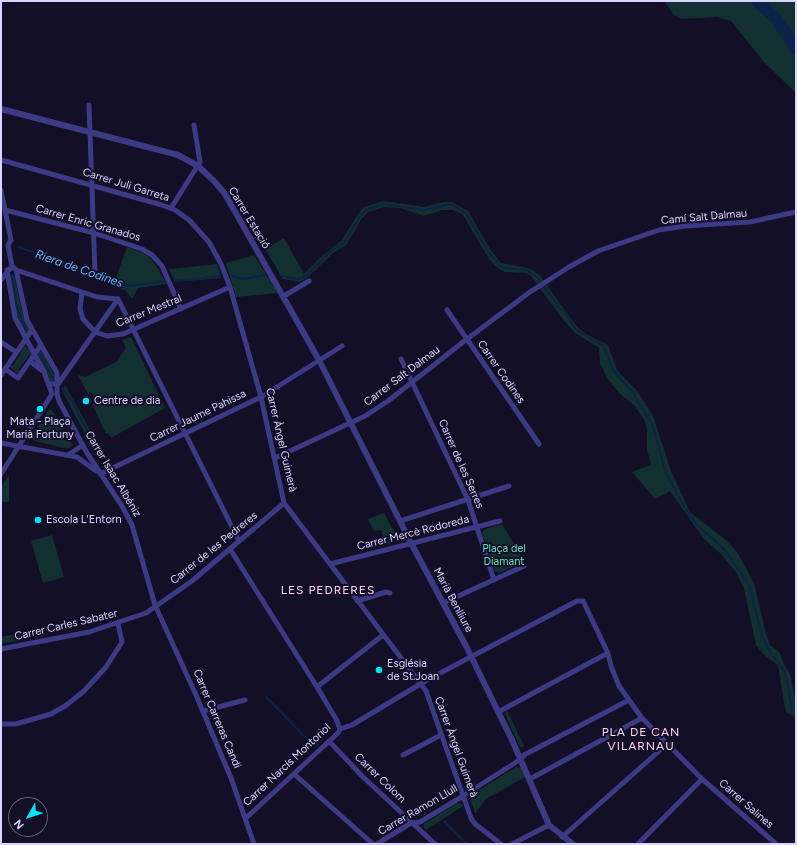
<!DOCTYPE html>
<html>
<head>
<meta charset="utf-8">
<style>
  body { margin:0 }
  #map { position:relative; width:797px; height:845px; overflow:hidden; background:#130f26; font-family:Figtree,sans-serif }
  canvas { display:block }
  .frame { position:absolute; inset:0; border:2px solid #d9d4ff; pointer-events:none }
  .north { position:absolute; left:8px; top:797px; width:40px; height:40px; box-sizing:border-box; background:#130f26; border:1px solid #625e7d; border-radius:50%; rotate:231deg; font-size:11px; font-weight:700; line-height:16px; text-align:center; color:#d9d4ff }
  .north::after { content:''; display:block; margin:auto; width:14px; height:18px; background:#00e5ff; clip-path:polygon(50% 0,100% 100%,50% 72%,0 100%) }
</style>
</head>
<body>
<div id="map">
<canvas width="797" height="845"></canvas>
<div class="frame"></div>
<div class="north">N</div>
</div>
<script>
const g = document.querySelector('canvas').getContext('2d');
g.lineJoin = 'round';
function paint(path, color) {
  g.fillStyle = color;
  g.fill(path, 'evenodd');
}
function toPath(rows) {
  const path = new Path2D();
  for (const r of rows) {
    path.moveTo(r[0], r[1]);
    for (let i = 2; i < r.length; i += 2) path.lineTo(r[i], r[i + 1]);
  }
  return path;
}
function strokePath(path, color, width, dash) {
  g.strokeStyle = color;
  g.lineWidth = width;
  g.lineCap = dash ? 'butt' : 'round';
  g.setLineDash(dash || []);
  g.stroke(path);
}
function label(font, color, halo, rows, align = 'center') {
  g.font = font + ' Figtree,sans-serif';
  g.lineWidth = 4;
  g.setLineDash([]);
  g.textBaseline = 'middle';
  g.strokeStyle = halo;
  g.fillStyle = color;
  for (const [text, x, y, turn = 0] of rows) {
    g.save();
    g.translate(x, y);
    g.rotate((+turn || 0) * Math.PI / 180);
    g.textAlign = isNaN(turn) ? turn : align;
    if (halo) g.strokeText(text, 0, 0);
    g.fillText(text, 0, 0);
    g.restore();
  }
}
paint(toPath([
  [664,1,796,1,796,93,763,61,731,21,717,17,681,19,674,15],
  [383,201,424,207,443,202,452,202,468,211,490,249,501,263,528,268,534,271,541,277,577,327,586,334,608,345,617,370,638,392,653,416,671,471,690,512,727,541,737,552,754,583,766,634,770,645,780,653,784,665,790,674,796,702,796,717,787,713,785,708,778,665,763,654,756,645,744,588,736,572,721,554,703,538,670,491,655,499,632,472,651,465,647,449,647,429,645,421,634,405,620,394,607,378,600,363,599,348,575,333,561,317,531,276,526,273,505,272,499,269,489,259,463,215,453,210,442,210,424,216,400,208,384,207,368,212,362,218,346,245,333,253,308,277,300,282,283,279,265,249,284,238,304,274,321,257,342,240,358,214,364,207],
  [127,247,141,252,149,257,155,264,167,284,138,288,132,299,126,291,113,286],
  [254,255,278,293,236,297,226,263],
  [217,264,221,278,175,282,169,269],
  [14,275,22,311,30,329,26,335,16,313,10,281,11,276],
  [131,337,165,408,111,438,108,433,106,434,92,404,97,402,92,392,88,394,78,375,85,377,116,362,126,348,122,340],
  [25,345,32,354,29,355,18,370,20,372,17,373,10,367,11,365,13,366],
  [41,350,54,374,56,379,54,382,50,381,38,355],
  [65,385,95,439,100,452,96,453,77,419,62,390],
  [49,410,52,410,73,445,68,449,31,440,30,438],
  [9,475,9,502,1,502,1,487],
  [384,513,399,541,385,545,381,530,374,531,368,519],
  [502,524,524,561,499,573,494,571,482,533,485,529],
  [52,535,64,577,43,583,31,541],
  [23,632,25,640,1,643,1,637],
  [507,710,524,746,524,747,520,747,505,714],
  [516,767,521,768,525,777,486,799,475,814,470,798,473,794],
  [454,783,457,788,454,795,415,817,412,814,414,810],
  [457,803,462,804,463,806,426,830,424,828,424,824]
]), '#12302f');
strokePath(toPath([
  [19,247,119,284,131,286,164,281],
  [12,275,16,305,26,330],
  [232,276,243,279,266,275],
  [281,276,299,279,307,275,331,251,344,243,360,216,366,210,383,204,425,210,451,204,466,213,488,251,499,265,504,268,527,270,539,279],
  [175,281,220,276],
  [544,286,560,309,564,310,576,330,603,345,613,370,633,393,652,424,666,473,681,501,696,524,725,550,749,585,762,636,770,652,785,672,792,709,796,712],
  [40,354,53,379],
  [62,388,72,401,98,452],
  [266,697,304,736,318,745],
  [444,821,467,844]
]), '#0c2248', 2);
strokePath(toPath([
  [757,1,777,20,796,49]
]), '#0c2248', 12);
strokePath(toPath([
  [89,105,95,273],
  [1,160,162,205,175,210,189,220,209,242,221,264,230,287,261,397,284,503,426,691,471,818,475,824,501,844],
  [1,190,11,240,8,245,12,266],
  [171,208,200,162,194,125],
  [5,210,94,233,142,249,152,255,162,266,181,309],
  [16,270,27,320,57,373,57,394,59,401,87,453,122,506,132,525,155,605,196,695,231,778,254,844],
  [1,280,12,266,16,270,97,297,118,299,239,541],
  [82,292,80,309,83,319,95,332,107,336,123,334,230,287],
  [284,296,309,281],
  [447,310,539,444],
  [1,342,16,352],
  [401,359,468,500,494,580],
  [30,361,41,370],
  [5,369,18,378,41,345],
  [1,375,32,330],
  [49,384,58,384,118,299],
  [1,443,77,457,96,471],
  [68,455,83,445],
  [275,458,365,416,388,401,467,339,530,292,569,267,598,251,659,230,685,226,750,222,796,212],
  [1,474,52,394,44,372,15,318,7,270],
  [100,474,261,397,342,346],
  [400,521,509,486],
  [230,549,317,687,336,719,340,729],
  [330,564,500,521],
  [357,601,386,592,390,593],
  [443,603,524,566],
  [1,649,89,632,146,613,192,581,284,503],
  [317,687,383,635],
  [203,711,245,700],
  [498,712,608,653],
  [1,724,16,724,51,714,65,706,84,691,106,667,122,642,118,624],
  [329,741,362,776,435,844],
  [403,755,441,735],
  [294,774,373,844],
  [530,779,642,718],
  [246,818,338,733,340,729,352,725,427,680,577,601,583,601,608,653,611,666,619,686,642,718,702,779,776,844],
  [562,837,667,744],
  [377,844,411,823,420,822,463,796,521,759,524,755,629,700],
  [512,844,549,825],
  [638,844,702,779]
]), '#3d3a85', 5);
strokePath(toPath([
  [1,109,178,155,198,166,215,182,225,194,319,360,411,543,466,646,512,740,549,825,573,844]
]), '#3d3a85', 6);
for (const [x, y, r, color] of [
  [86,401,4,"#00e5ff"],
  [40,409,4,"#00e5ff"],
  [38,520,4,"#00e5ff"],
  [379,670,4,"#00e5ff"]
]) {
  const dot = new Path2D();
  dot.arc(x, y, r, 0, 2 * Math.PI);
  g.fillStyle = color;
  g.fill(dot);
  strokePath(dot, '#130f26', 1.5);
}
label('11px', '#d9d4ff', '#130f26', [
  ["Carrer Juli Garreta",126,185,17],
  ["Camí Salt Dalmau",704,217,-5],
  ["Carrer Estació",249,218,59],
  ["Carrer Enric Granados",88,223,16],
  ["Carrer Mestral",149,311,-22],
  ["Carrer Codines",501,372,55],
  ["Carrer Salt Dalmau",402,376,-37],
  ["Carrer Jaume Pahissa",198,416,-26],
  ["Carrer Àngel Guimerà",281,440,77],
  ["Carrer de les Serres",461,464,66],
  ["Carrer Isaac Albéniz",113,474,59],
  ["Carrer Mercè Rodoreda",413,533,-14],
  ["Carrer de les Pedreres",214,548,-39],
  ["Marià Benlliure",453,600,62],
  ["Carrer Carles Sabater",66,625,-13],
  ["Carrer Carreras Candi",217,719,67],
  ["Carrer Àngel Guimerà",456,747,70],
  ["Carrer Narcís Montoriol",287,765,-43],
  ["Carrer Colom",380,778,44],
  ["Carrer Salines",746,804,41],
  ["Carrer Ramon Llull",418,810,-30]
]);
label('11px', '#d9d4ff', '#130f26', [
  ["Centre de dia",94,401],
  ["Mata - Plaça",40,422,"center"],
  ["Marià Fortuny",40,435,"center"],
  ["Escola L'Entorn",46,520],
  ["Església",387,664],
  ["de St.Joan",387,677]
], 'left');
label('11px', '#5fe0c0', '#130f26', [
  ["Plaça del",504,549],
  ["Diamant",504,562]
]);
label('italic 12px', '#62b6ff', '#130f26', [
  ["Riera de Codines",79,269,19]
]);
g.letterSpacing = '1px';
label('12px', '#ffd6f0', '#130f26', [
  ["LES PEDRERES",328,590],
  ["PLA DE CAN",641,732],
  ["VILARNAU",641,746]
]);
g.letterSpacing = '0px';
</script>
</body>
</html>
